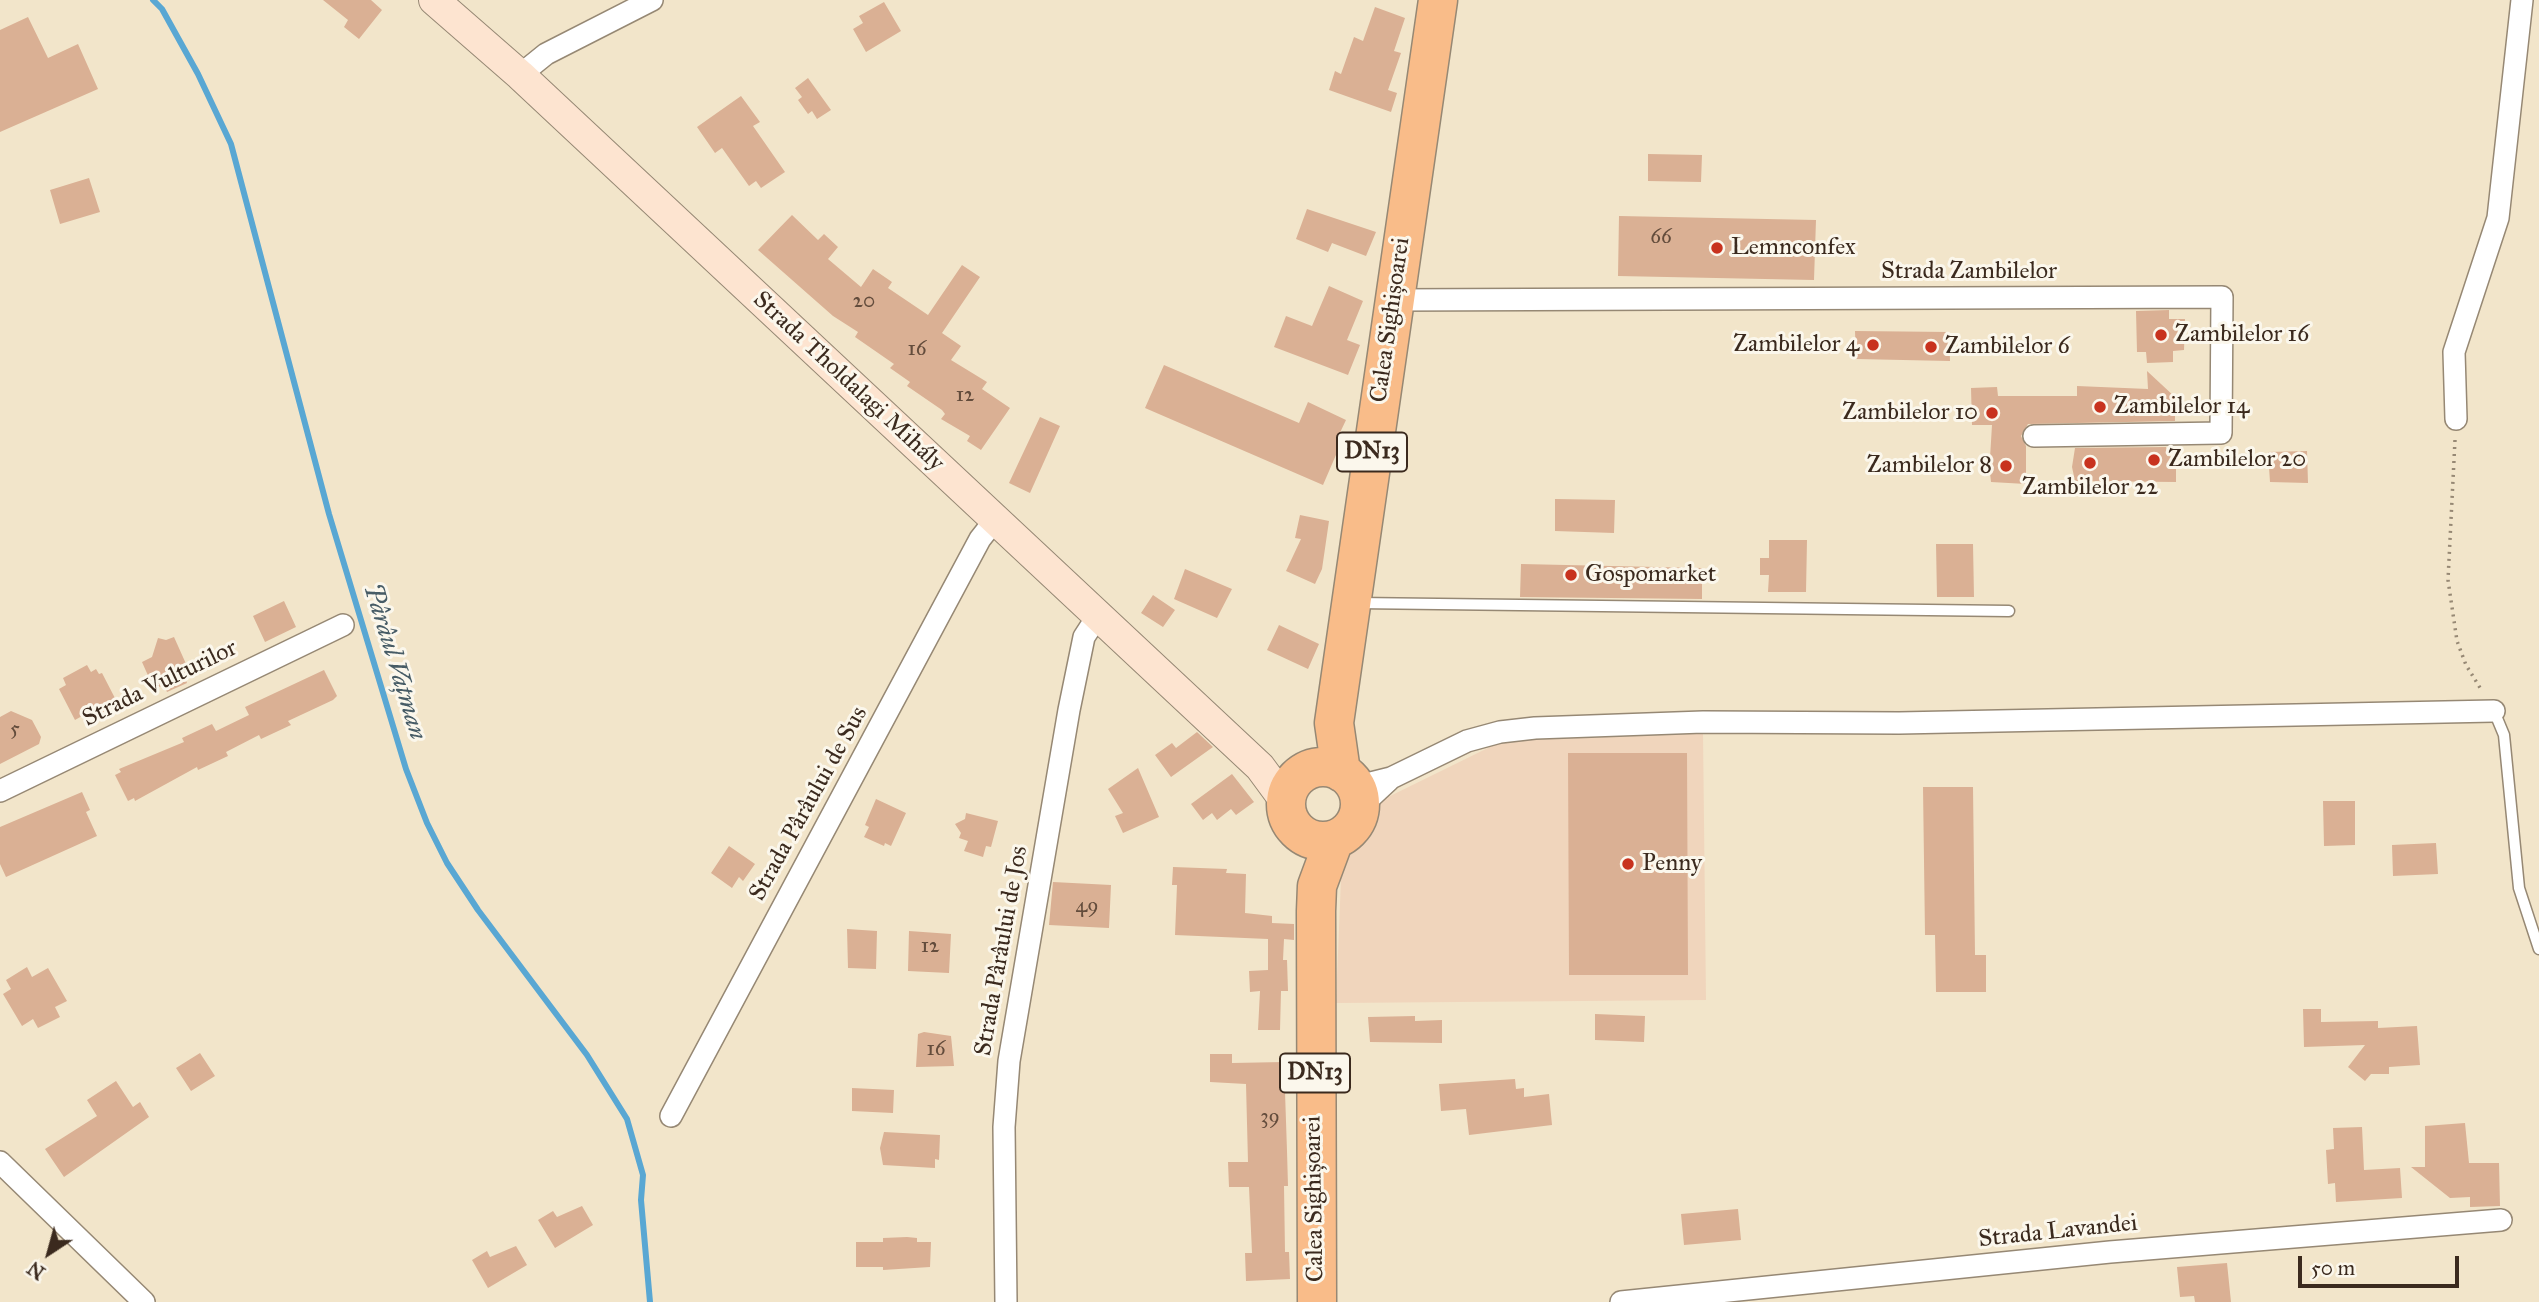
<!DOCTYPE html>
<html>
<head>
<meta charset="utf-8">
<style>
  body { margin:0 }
  #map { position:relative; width:2539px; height:1302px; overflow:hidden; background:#f2e5ca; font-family:"IM FELL Great Primer",serif }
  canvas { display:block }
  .north { position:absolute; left:14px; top:1218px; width:70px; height:70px; -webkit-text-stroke:5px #fbf7ec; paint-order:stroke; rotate:216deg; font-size:19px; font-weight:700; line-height:28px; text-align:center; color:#3b2a1e }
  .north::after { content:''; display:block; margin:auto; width:24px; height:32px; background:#3b2a1e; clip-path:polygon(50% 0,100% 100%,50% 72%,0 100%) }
  .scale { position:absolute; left:2298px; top:1256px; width:161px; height:32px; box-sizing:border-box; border:4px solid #3b2a1e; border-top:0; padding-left:9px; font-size:21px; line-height:24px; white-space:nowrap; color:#3b2a1e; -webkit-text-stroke:5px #fbf7ec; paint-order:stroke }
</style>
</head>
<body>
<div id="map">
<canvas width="2539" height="1302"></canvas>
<div class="north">N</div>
<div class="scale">50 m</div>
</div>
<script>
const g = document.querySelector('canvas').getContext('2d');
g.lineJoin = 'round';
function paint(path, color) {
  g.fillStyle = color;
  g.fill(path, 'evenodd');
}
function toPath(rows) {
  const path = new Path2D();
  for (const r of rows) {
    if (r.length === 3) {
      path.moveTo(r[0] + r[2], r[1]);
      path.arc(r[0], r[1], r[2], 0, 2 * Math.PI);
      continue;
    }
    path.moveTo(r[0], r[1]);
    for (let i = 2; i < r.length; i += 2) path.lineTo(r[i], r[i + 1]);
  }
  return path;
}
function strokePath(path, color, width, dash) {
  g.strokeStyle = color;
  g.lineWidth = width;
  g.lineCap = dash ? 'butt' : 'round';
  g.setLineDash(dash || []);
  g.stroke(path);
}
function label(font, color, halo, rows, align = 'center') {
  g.font = font + ' "IM FELL Great Primer",serif';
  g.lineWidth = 6;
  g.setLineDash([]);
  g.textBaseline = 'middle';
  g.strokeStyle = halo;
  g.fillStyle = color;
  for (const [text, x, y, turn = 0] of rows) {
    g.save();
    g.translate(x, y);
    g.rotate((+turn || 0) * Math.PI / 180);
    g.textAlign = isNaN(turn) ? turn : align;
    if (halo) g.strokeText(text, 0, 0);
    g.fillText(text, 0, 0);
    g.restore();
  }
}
paint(toPath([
  [1703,733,1706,1000,1336,1003,1342,854,1362,833,1378,802,1498,743,1569,736]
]), '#f0d5bc');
strokePath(toPath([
  [153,0,162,9,198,74,231,144,329,514,406,769,427,823,447,863,478,910,587,1055,627,1119,643,1175,641,1200,650,1302]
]), '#59a7d3', 6);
paint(toPath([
  [323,0,371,0,382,10,359,39,344,27,348,20],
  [884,2,901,31,866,52,853,29,863,23,859,16],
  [1375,7,1405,18,1394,51,1401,53,1388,90,1397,93,1391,112,1329,90,1335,71,1341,74,1354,37,1363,41],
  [28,17,48,58,78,44,98,89,0,132,0,30],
  [808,78,831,110,817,119,812,111,808,114,798,100,802,97,795,88],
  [741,96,760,122,753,126,785,172,761,188,756,181,749,186,722,148,715,153,697,127],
  [1648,154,1702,155,1701,182,1648,181],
  [89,178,100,212,60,224,50,190],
  [1307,209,1376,232,1366,256,1332,243,1328,252,1296,239],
  [792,215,818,240,824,234,838,247,828,259,861,287,873,269,892,282,888,288,928,315,962,265,980,277,942,333,961,346,951,360,987,382,982,389,1010,408,981,450,967,441,970,436,941,419,945,414,942,410,907,386,910,382,890,368,894,364,855,337,858,332,833,316,758,250],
  [1619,216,1816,220,1814,280,1618,276],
  [1329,286,1363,301,1347,340,1360,345,1348,375,1274,347,1286,316,1312,326],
  [2169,310,2169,319,2185,319,2184,350,2173,351,2173,362,2147,363,2146,352,2137,352,2136,311],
  [1855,331,1949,332,1950,361,1856,359],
  [1164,365,1299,423,1308,402,1346,420,1337,439,1342,441,1323,485,1145,408],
  [2147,371,2175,397,2175,421,2028,424,2021,436,2026,446,2026,484,1991,482,1990,473,1986,467,1990,458,1992,425,1972,425,1971,388,1997,387,1998,396,2077,396,2077,386,2148,389],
  [1040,417,1060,426,1030,493,1009,483],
  [2166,447,2167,456,2176,457,2176,482,2075,481,2072,467,2075,448],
  [2307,451,2308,483,2270,482,2268,452],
  [1555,499,1615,500,1614,533,1555,531],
  [1300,515,1329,521,1322,569,1315,584,1286,571,1301,539,1295,538],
  [1769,540,1807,540,1806,592,1768,592,1769,575,1760,575,1760,558,1769,558],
  [1936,544,1973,544,1974,597,1937,597],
  [1521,564,1702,568,1702,599,1520,597],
  [1185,569,1232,589,1217,618,1174,599],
  [1153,595,1175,610,1163,627,1141,613],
  [284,601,296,627,265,642,253,616],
  [1279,625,1319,644,1308,669,1267,650],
  [174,637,191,675,185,678,187,683,167,692,164,685,154,689,142,662,152,657,158,638,166,640],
  [87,665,91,672,96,669,99,674,102,673,118,704,85,722,82,716,75,720,59,689,66,685,63,678],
  [324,670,337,696,333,700,288,721,291,725,261,739,259,735,226,752,228,756,198,770,197,767,135,801,134,798,128,801,115,775,121,772,119,769,184,742,182,738,212,724,216,731,249,715,245,707],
  [11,711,32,720,41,737,39,744,0,764,0,717],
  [1197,732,1213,747,1171,777,1155,755,1172,743,1176,748],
  [1568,753,1687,753,1688,975,1569,975],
  [1138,768,1159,817,1123,833,1115,816,1123,813,1108,789],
  [1232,774,1254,802,1236,815,1231,809,1217,820,1212,813,1203,820,1191,804],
  [1923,787,1973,787,1975,955,1986,955,1986,992,1936,992,1935,935,1925,935],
  [82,792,90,810,86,812,97,836,6,877,0,864,0,827],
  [876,799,906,813,891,846,885,843,884,846,864,837,869,827,865,825],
  [2323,801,2355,801,2355,845,2324,846],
  [966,813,998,821,991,847,986,846,983,857,964,851,968,841,959,838,961,833,955,824,965,819],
  [2436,843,2438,874,2393,876,2392,845],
  [729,846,755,864,743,881,739,877,732,888,711,873],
  [1173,867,1227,869,1226,873,1246,874,1245,913,1272,916,1272,923,1294,924,1294,940,1284,939,1283,960,1287,960,1288,991,1281,991,1280,1030,1258,1030,1260,991,1250,992,1249,971,1268,970,1268,939,1175,935,1177,885,1172,885],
  [1053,882,1111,885,1109,928,1049,925],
  [847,929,877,931,876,969,848,968],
  [909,931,951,934,949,973,908,971],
  [27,967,32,977,48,968,67,1001,55,1007,60,1017,38,1028,33,1019,22,1026,3,994,11,989,6,980],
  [2303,1009,2321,1009,2321,1022,2378,1021,2378,1028,2417,1026,2420,1065,2389,1067,2389,1074,2371,1074,2365,1081,2348,1067,2365,1045,2304,1047],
  [1595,1014,1645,1016,1644,1042,1595,1040],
  [1415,1016,1415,1021,1442,1020,1442,1043,1370,1042,1368,1017],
  [924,1032,951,1036,954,1066,916,1067,918,1034],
  [200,1053,215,1076,191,1091,176,1068],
  [1210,1054,1232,1054,1232,1063,1284,1062,1287,1151,1288,1186,1284,1186,1285,1252,1289,1252,1290,1279,1246,1281,1245,1253,1252,1253,1249,1187,1229,1187,1228,1162,1248,1162,1246,1084,1210,1082],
  [1515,1079,1516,1089,1524,1088,1524,1097,1549,1094,1552,1125,1469,1135,1466,1109,1441,1111,1439,1084],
  [116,1081,133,1107,140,1102,149,1117,64,1177,45,1149,97,1116,87,1100],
  [852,1088,894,1090,893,1113,852,1111],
  [2465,1123,2469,1163,2499,1163,2500,1206,2470,1207,2470,1197,2450,1198,2411,1167,2425,1167,2425,1126],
  [2362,1127,2364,1170,2400,1168,2402,1198,2336,1202,2335,1183,2328,1184,2326,1150,2334,1149,2333,1128],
  [884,1132,940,1135,939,1160,935,1159,935,1168,883,1165,880,1148],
  [582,1206,593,1225,555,1248,538,1220,553,1211,557,1217],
  [1738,1209,1741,1240,1684,1245,1681,1214],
  [907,1237,917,1238,917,1242,931,1242,930,1267,883,1270,883,1267,856,1267,856,1242,883,1242,883,1238],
  [516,1246,527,1265,488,1288,472,1260,487,1251,490,1257],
  [2227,1263,2231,1302,2195,1302,2194,1296,2180,1297,2177,1267]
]), '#dab094');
const lane = toPath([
  [1357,603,2009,611],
  [2494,711,2504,735,2519,888,2539,949]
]);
const street = toPath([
  [520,75,546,54,652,0],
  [1393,300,2222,297,2221,433,2034,436],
  [2456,419,2454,352,2498,218,2522,0],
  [1355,787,1391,778,1467,741,1500,732,1535,728,1703,722,1899,723,2494,711],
  [0,791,343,625],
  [1360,807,1389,780],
  [671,1116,980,539,995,520],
  [0,1162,144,1302],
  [1006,1302,1004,1127,1009,1061,1069,710,1084,637,1097,617],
  [1621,1302,2110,1252,2501,1220]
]);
const secondary = toPath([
  [434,0,520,75,1260,767,1285,801]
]);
const highway = toPath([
  [1323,804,37],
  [1341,772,1334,723,1438,0],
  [1317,1302,1316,911,1317,886,1334,840]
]);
strokePath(lane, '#968874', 13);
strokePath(street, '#968874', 24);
strokePath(secondary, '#968874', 32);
strokePath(highway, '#968874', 41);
strokePath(toPath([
  [2455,440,2448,580,2457,641,2466,665,2482,691]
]), '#968874', 3.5, [2, 5]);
strokePath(lane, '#fff', 10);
strokePath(street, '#fff', 21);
strokePath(secondary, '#fde4d0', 30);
strokePath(highway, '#f9bc89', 38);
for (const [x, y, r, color] of [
  [1717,248,7,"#c8321e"],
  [2161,335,7,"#c8321e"],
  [1873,345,7,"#c8321e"],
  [1931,347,7,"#c8321e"],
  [2100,407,7,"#c8321e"],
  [1992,413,7,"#c8321e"],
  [2154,460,7,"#c8321e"],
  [2090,463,7,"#c8321e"],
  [2006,466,7,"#c8321e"],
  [1571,575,7,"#c8321e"],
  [1628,864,7,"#c8321e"]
]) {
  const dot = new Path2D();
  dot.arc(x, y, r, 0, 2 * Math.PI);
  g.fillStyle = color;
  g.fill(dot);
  strokePath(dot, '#fbf7ec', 2.5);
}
label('21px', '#634c3c', null, [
  ["66",1661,238],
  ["20",864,302],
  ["16",917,350],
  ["12",965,396],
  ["5",15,730],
  ["49",1087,907],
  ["12",930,947],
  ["16",936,1050],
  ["39",1270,1118]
]);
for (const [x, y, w] of [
  [1372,452,70],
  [1315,1073,70]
]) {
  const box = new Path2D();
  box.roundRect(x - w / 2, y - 19.5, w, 39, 5);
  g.fillStyle = '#fbf7ec';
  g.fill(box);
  strokePath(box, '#3b2a1e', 2);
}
label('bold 23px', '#3b2a1e', null, [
  ["DN13",1372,452],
  ["DN13",1315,1073]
]);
label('24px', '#3b2a1e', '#fbf7ec', [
  ["Lemnconfex",1731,248],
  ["Zambilelor 16",2175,335],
  ["Zambilelor 4",1859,345,"right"],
  ["Zambilelor 6",1945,347],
  ["Zambilelor 14",2114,407],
  ["Zambilelor 10",1978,413,"right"],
  ["Zambilelor 20",2168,460],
  ["Zambilelor 8",1992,466,"right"],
  ["Zambilelor 22",2090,488,"center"],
  ["Gospomarket",1585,575],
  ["Penny",1642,864]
], 'left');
label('24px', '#3b2a1e', '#fbf7ec', [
  ["Strada Zambilelor",1969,272],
  ["Calea Sighișoarei",1391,320,-82],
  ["Strada Tholdalagi Mihály",848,382,43],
  ["Strada Vulturilor",160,684,-26],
  ["Strada Pârâului de Sus",809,804,-61],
  ["Strada Pârâului de Jos",1002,951,-80],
  ["Calea Sighișoarei",1315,1199,-91],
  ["Strada Lavandei",2058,1232,-6]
]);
label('italic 26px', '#475c66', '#fbf7ec', [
  ["Pârâul Vațman",394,662,73]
]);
</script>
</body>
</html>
